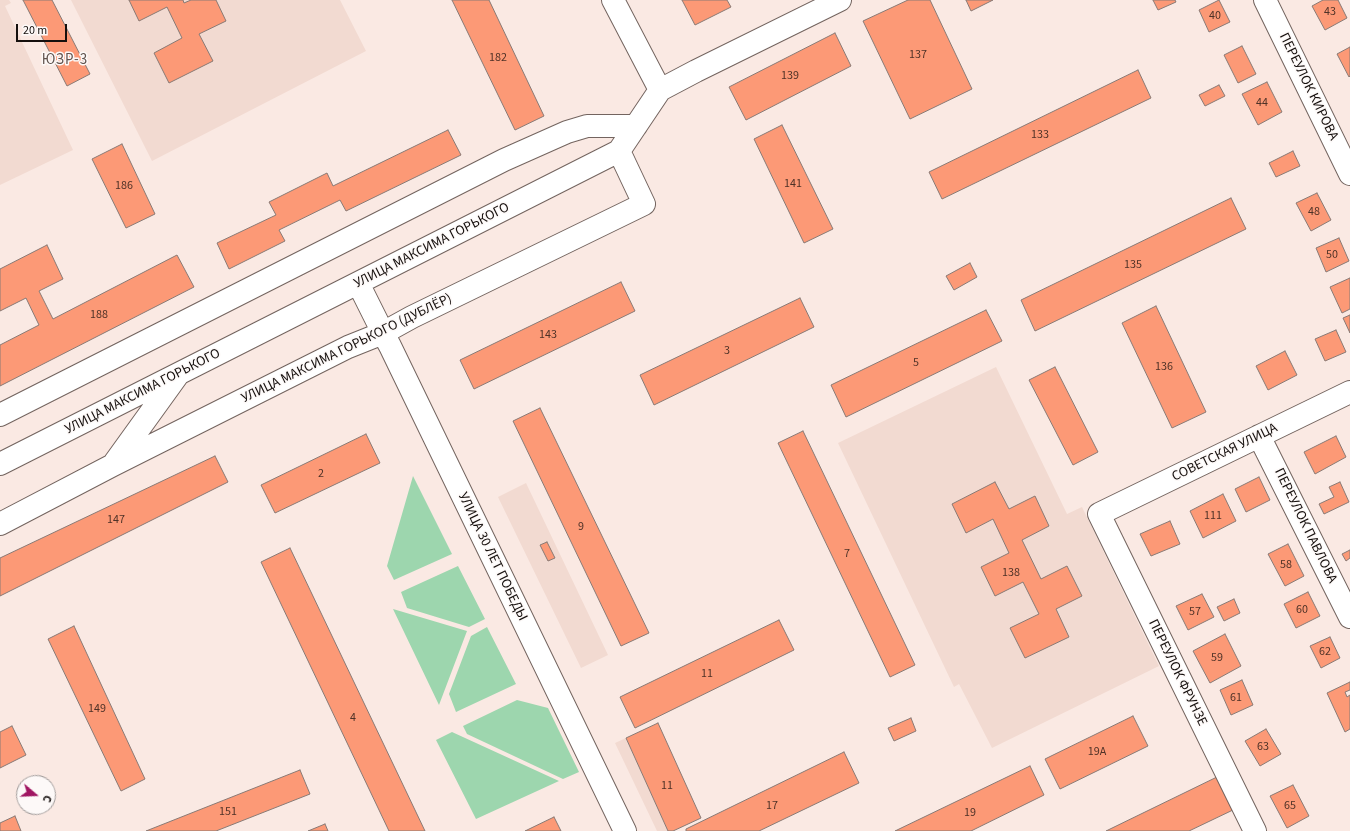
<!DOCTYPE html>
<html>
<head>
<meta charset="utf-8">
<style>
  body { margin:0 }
  #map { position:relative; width:1350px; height:831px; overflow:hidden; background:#fae9e3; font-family:"Source Sans 3",sans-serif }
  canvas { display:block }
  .north { position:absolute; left:16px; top:775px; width:40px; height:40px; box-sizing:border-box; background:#fdf9f8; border:1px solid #a09b9a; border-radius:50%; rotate:109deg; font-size:11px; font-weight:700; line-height:16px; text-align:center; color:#150f0d }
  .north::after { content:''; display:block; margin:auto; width:14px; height:18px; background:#a01662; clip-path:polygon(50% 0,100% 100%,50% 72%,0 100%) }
  .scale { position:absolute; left:16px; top:24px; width:51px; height:18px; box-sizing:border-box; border:2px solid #150f0d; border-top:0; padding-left:5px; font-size:12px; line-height:14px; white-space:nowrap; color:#150f0d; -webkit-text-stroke:3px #fdf9f8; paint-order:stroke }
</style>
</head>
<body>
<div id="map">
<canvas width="1350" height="831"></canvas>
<div class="north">С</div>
<div class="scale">20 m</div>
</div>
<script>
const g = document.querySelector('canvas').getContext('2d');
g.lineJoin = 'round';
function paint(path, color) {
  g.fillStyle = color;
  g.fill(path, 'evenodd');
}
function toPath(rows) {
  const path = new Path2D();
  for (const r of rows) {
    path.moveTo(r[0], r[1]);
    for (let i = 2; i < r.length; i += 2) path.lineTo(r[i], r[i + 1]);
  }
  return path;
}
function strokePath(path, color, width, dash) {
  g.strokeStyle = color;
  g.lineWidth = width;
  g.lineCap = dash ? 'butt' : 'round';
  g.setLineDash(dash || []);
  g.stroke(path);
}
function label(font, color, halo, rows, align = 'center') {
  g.font = font + ' "Source Sans 3",sans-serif';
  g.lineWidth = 3;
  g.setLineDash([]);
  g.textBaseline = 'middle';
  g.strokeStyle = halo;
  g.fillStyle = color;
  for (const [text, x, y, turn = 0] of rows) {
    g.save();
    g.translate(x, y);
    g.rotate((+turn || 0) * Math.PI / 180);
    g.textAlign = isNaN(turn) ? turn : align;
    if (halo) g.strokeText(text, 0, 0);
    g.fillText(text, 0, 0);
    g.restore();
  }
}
paint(toPath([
  [0,0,9,0,11,3,5,6,73,150,0,185],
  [71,0,340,0,366,51,152,161],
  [996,367,1067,514,1082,507,1159,666,992,748,959,684,954,687,838,443],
  [526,483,608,655,581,668,498,497],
  [626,738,668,831,657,831,615,743]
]), '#f2dad1');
paint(toPath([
  [413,476,452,554,394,580,387,566],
  [458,566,485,619,469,627,407,608,401,592],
  [393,609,467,631,439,705],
  [487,627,516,684,456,712,449,694,471,636],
  [517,700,548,708,579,772,563,779,467,734,463,726],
  [452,732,559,781,476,819,436,740]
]), '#9dd6ae');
const building = toPath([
  [23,0,52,0,90,74,67,86,23,0],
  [129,0,183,0,184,3,191,0,216,0,226,21,199,34,213,61,169,83,154,53,182,38,167,7,139,21,129,0],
  [452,0,489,0,544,116,515,130,452,0],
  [682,0,727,0,731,7,695,25,682,0],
  [908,0,930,0,972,89,910,119,863,21,908,0],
  [966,0,993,0,971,11,966,0],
  [1153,0,1175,0,1176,2,1158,10,1153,0],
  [1219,0,1230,22,1209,32,1199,10,1219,0],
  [1323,0,1338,0,1347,18,1325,30,1312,6,1323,0],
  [835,33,851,66,746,120,729,87,835,33],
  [1242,46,1256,74,1238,83,1224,55,1242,46],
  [1350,47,1350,76,1349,77,1337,54,1350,47],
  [1138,70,1151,98,942,199,929,172,1138,70],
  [1267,82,1282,112,1258,125,1242,94,1267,82],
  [1219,85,1225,96,1205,106,1199,95,1219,85],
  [782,125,833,229,804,243,754,139,782,125],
  [448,130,461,155,346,211,340,200,279,230,285,241,229,269,217,243,276,215,269,202,327,173,333,186,448,130],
  [122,144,155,214,126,228,92,159,122,144],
  [1293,151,1300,166,1276,177,1269,163,1293,151],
  [1317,193,1331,220,1311,231,1296,203,1317,193],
  [1231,198,1246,229,1035,331,1021,300,1231,198],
  [1339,238,1349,261,1326,272,1316,248,1339,238],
  [47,245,63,279,39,291,53,319,177,255,194,287,0,386,0,345,39,325,26,298,0,311,0,269,47,245],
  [970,263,977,277,954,290,946,276,970,263],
  [1350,278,1350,309,1342,313,1330,287,1350,278],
  [621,282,635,311,474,389,460,360,621,282],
  [800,298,814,327,654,405,640,375,800,298],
  [1156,306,1206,412,1172,428,1122,323,1156,306],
  [986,310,1002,341,846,417,831,385,986,310],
  [1350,315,1350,333,1343,318,1350,315],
  [1336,330,1346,352,1325,361,1315,339,1336,330],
  [1285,351,1297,375,1268,390,1256,366,1285,351],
  [1055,367,1098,452,1073,465,1029,380,1055,367],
  [540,408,649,633,621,646,513,421,540,408],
  [803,431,915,665,890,677,778,443,803,431],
  [366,434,380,463,275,513,261,485,366,434],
  [1336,436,1346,457,1315,474,1304,452,1336,436],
  [215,456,228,482,0,596,0,558,215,456],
  [1259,477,1270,500,1246,512,1235,489,1259,477],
  [995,482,1009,509,1035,496,1049,526,1022,540,1041,579,1067,566,1082,596,1056,609,1069,637,1025,658,1010,628,1039,614,1023,582,995,596,981,567,1009,553,993,519,966,533,952,504,995,482],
  [1340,482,1349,502,1324,514,1319,504,1334,497,1329,487,1340,482],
  [1223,494,1236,521,1203,538,1190,511,1223,494],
  [1170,521,1180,544,1151,556,1140,534,1170,521],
  [547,542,555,558,548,561,540,545,547,542],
  [1288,544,1304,576,1285,586,1268,554,1288,544],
  [290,548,311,592,425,831,389,831,261,562,290,548],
  [1350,550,1350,558,1346,561,1342,554,1350,550],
  [1308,592,1320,616,1296,628,1284,604,1308,592],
  [1202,594,1214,617,1188,630,1176,606,1202,594],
  [1234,599,1240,613,1224,621,1217,607,1234,599],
  [779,620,794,650,635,728,620,697,779,620],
  [74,626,145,779,121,791,48,639,74,626],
  [1225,634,1241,666,1210,683,1193,651,1225,634],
  [1330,637,1340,658,1321,668,1310,646,1330,637],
  [1242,680,1253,705,1231,715,1220,690,1242,680],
  [1350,682,1350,690,1345,692,1347,697,1350,695,1350,729,1345,732,1327,693,1350,682],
  [1133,716,1148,746,1060,789,1045,759,1133,716],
  [911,718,916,731,894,741,888,728,911,718],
  [658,723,701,818,673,831,668,831,626,738,658,723],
  [12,726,26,755,0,768,0,732,12,726],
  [1266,729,1281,754,1260,766,1245,741,1266,729],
  [844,752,859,783,759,831,686,831,686,829,844,752],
  [1030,766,1044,795,971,831,895,831,1030,766],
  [300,770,310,794,216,831,146,831,300,770],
  [1219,776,1235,809,1189,831,1106,831,1219,776],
  [1293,785,1309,816,1287,828,1270,796,1293,785],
  [15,816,21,831,0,831,0,823,15,816],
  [554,817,561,831,525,831,554,817],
  [325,824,328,831,308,831,325,824]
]);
paint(building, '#fc9976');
strokePath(building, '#897a75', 1);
const minor = toPath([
  [613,0,660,90],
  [1265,0,1350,174],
  [358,283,383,333,390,346,625,831],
  [0,415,504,160,567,132,587,126,636,126],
  [1259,436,1350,617],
  [115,462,177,376],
  [0,464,619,151,660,90,696,71,840,0],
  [0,524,113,465,348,347,383,333,412,317,644,204,619,151],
  [1255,831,1099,514,1350,392]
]);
strokePath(minor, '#73645f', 24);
strokePath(minor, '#fff', 22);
label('12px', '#4f3227', null, [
  ["43",1330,12],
  ["40",1215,16],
  ["137",918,55],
  ["182",498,58],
  ["139",790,76],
  ["44",1262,103],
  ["133",1040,135],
  ["141",793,184],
  ["186",124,186],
  ["48",1314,212],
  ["50",1332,255],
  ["135",1133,265],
  ["188",99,315],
  ["143",548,335],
  ["3",727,351],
  ["5",916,363],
  ["136",1164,367],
  ["2",321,474],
  ["111",1213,516],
  ["147",116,520],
  ["9",581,527],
  ["7",847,554],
  ["58",1286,565],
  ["138",1011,573],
  ["60",1302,610],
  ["57",1195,612],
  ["62",1325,652],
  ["59",1217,658],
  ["11",707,674],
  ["61",1236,698],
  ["149",97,709],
  ["4",353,718],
  ["63",1263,747],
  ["19А",1097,752],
  ["11",667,786],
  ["17",772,806],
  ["65",1290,806],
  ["151",228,812],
  ["19",970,813]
]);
label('14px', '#150f0d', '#fdf9f8', [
  ["ПЕРЕУЛОК КИРОВА",1308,87,64],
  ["УЛИЦА МАКСИМА ГОРЬКОГО",432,246,-27],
  ["УЛИЦА МАКСИМА ГОРЬКОГО (ДУБЛЁР)",347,349,-26],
  ["УЛИЦА МАКСИМА ГОРЬКОГО",143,392,-27],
  ["СОВЕТСКАЯ УЛИЦА",1225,453,-26],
  ["ПЕРЕУЛОК ПАВЛОВА",1305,526,64],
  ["УЛИЦА 30 ЛЕТ ПОБЕДЫ",492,557,64],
  ["ПЕРЕУЛОК ФРУНЗЕ",1177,673,64]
]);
g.letterSpacing = '1px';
label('15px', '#61534e', '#fdf9f8', [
  ["ЮЗР-3",65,61]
]);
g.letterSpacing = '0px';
</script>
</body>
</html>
